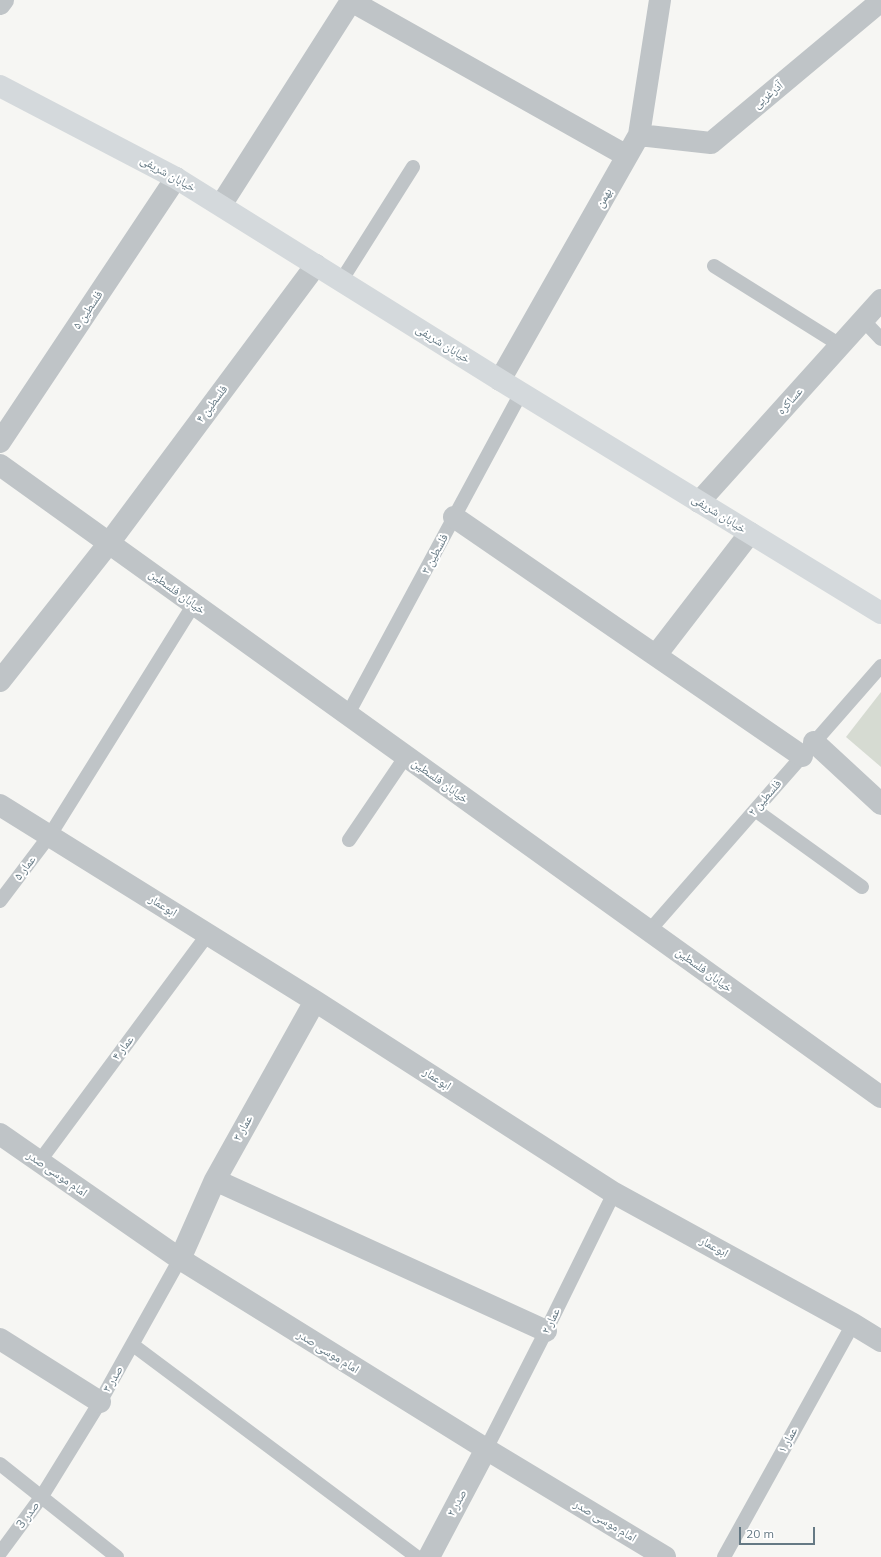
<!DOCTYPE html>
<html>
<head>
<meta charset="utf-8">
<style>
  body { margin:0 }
  #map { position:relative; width:881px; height:1557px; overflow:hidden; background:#f6f6f3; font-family:Mulish,sans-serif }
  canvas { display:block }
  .scale { position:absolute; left:739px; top:1527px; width:76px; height:18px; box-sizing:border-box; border:2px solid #657984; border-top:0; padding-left:5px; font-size:12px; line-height:14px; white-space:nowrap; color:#657984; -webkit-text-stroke:3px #fff; paint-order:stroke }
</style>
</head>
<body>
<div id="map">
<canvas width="881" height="1557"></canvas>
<div class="scale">20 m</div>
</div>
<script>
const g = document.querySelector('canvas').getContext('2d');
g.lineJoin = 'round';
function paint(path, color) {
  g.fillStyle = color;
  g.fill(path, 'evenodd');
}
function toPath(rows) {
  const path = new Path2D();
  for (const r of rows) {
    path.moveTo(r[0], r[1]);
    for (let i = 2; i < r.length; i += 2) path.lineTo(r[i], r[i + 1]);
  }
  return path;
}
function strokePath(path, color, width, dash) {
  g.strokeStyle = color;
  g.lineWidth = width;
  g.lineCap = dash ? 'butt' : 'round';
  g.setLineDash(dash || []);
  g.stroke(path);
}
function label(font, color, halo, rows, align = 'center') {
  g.font = font + ' Mulish,"Noto Naskh Arabic",sans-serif';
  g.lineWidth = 4;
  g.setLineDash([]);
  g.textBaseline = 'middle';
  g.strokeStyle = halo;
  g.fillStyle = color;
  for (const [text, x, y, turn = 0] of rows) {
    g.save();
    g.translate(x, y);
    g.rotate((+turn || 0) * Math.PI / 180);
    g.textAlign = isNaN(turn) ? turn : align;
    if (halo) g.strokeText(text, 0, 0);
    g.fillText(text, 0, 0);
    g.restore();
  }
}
paint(toPath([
  [881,692,881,767,846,737]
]), '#d6dbd2');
strokePath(toPath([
  [714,266,840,345],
  [341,281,413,167],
  [863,320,881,339],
  [348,714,521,393],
  [755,810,862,887],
  [349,840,406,756],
  [0,901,50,835,194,604],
  [649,931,881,666],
  [39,1162,208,934],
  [133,1345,417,1557],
  [486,1449,546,1331,614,1193],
  [0,1464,117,1557],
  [0,1553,42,1496,100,1402,180,1259],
  [724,1557,853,1324]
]), '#bfc4c7', 14);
strokePath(toPath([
  [352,0,351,1,627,156],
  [0,4,3,0],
  [639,135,711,143,881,1],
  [221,205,351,1],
  [500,380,639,135,660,0],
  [0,442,176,178],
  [0,465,881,1097],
  [699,502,881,300],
  [454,517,802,756],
  [656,655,750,533],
  [0,681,109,543,316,265],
  [814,742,881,804],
  [0,805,315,1001,614,1193,853,1324,881,1341],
  [0,1134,180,1259,486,1449,665,1557],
  [215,1180,546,1331],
  [180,1259,215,1180,315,1001],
  [0,1339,100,1402],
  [429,1557,486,1449]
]), '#bfc4c7', 22);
strokePath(toPath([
  [0,86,176,178,500,380,881,613]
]), '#d4d9dc', 22);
label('12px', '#657984', '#fff', [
  ["آذرغربی",768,95,-40],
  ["خیابان شریفی",168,174,29],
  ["بهمن",604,198,-60],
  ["فلسطین ۵",88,310,-56],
  ["خیابان شریفی",443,344,32],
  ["عساکره",790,401,-48],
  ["فلسطین ۴",212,404,-53],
  ["خیابان شریفی",719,514,32],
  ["فلسطین ۳",435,554,-62],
  ["خیابان فلسطین",177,592,36],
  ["خیابان فلسطین",440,781,36],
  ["فلسطین ۲",765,798,-49],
  ["عمار ۵",25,868,-53],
  ["ابوعمار",163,906,32],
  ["خیابان فلسطین",704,970,36],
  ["عمار ۴",123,1048,-53],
  ["ابوعمار",437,1079,33],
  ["عمار ۳",243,1128,-61],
  ["امام موسی صدر",57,1174,35],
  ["ابوعمار",714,1247,29],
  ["عمار ۲",551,1321,-64],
  ["امام موسی صدر",328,1352,32],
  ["صدر ۳",113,1379,-60],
  ["عمار ۱",788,1440,-61],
  ["صدر ۲",457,1503,-62],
  ["صدر 3",28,1515,-54],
  ["امام موسی صدر",605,1521,31]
]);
</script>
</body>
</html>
